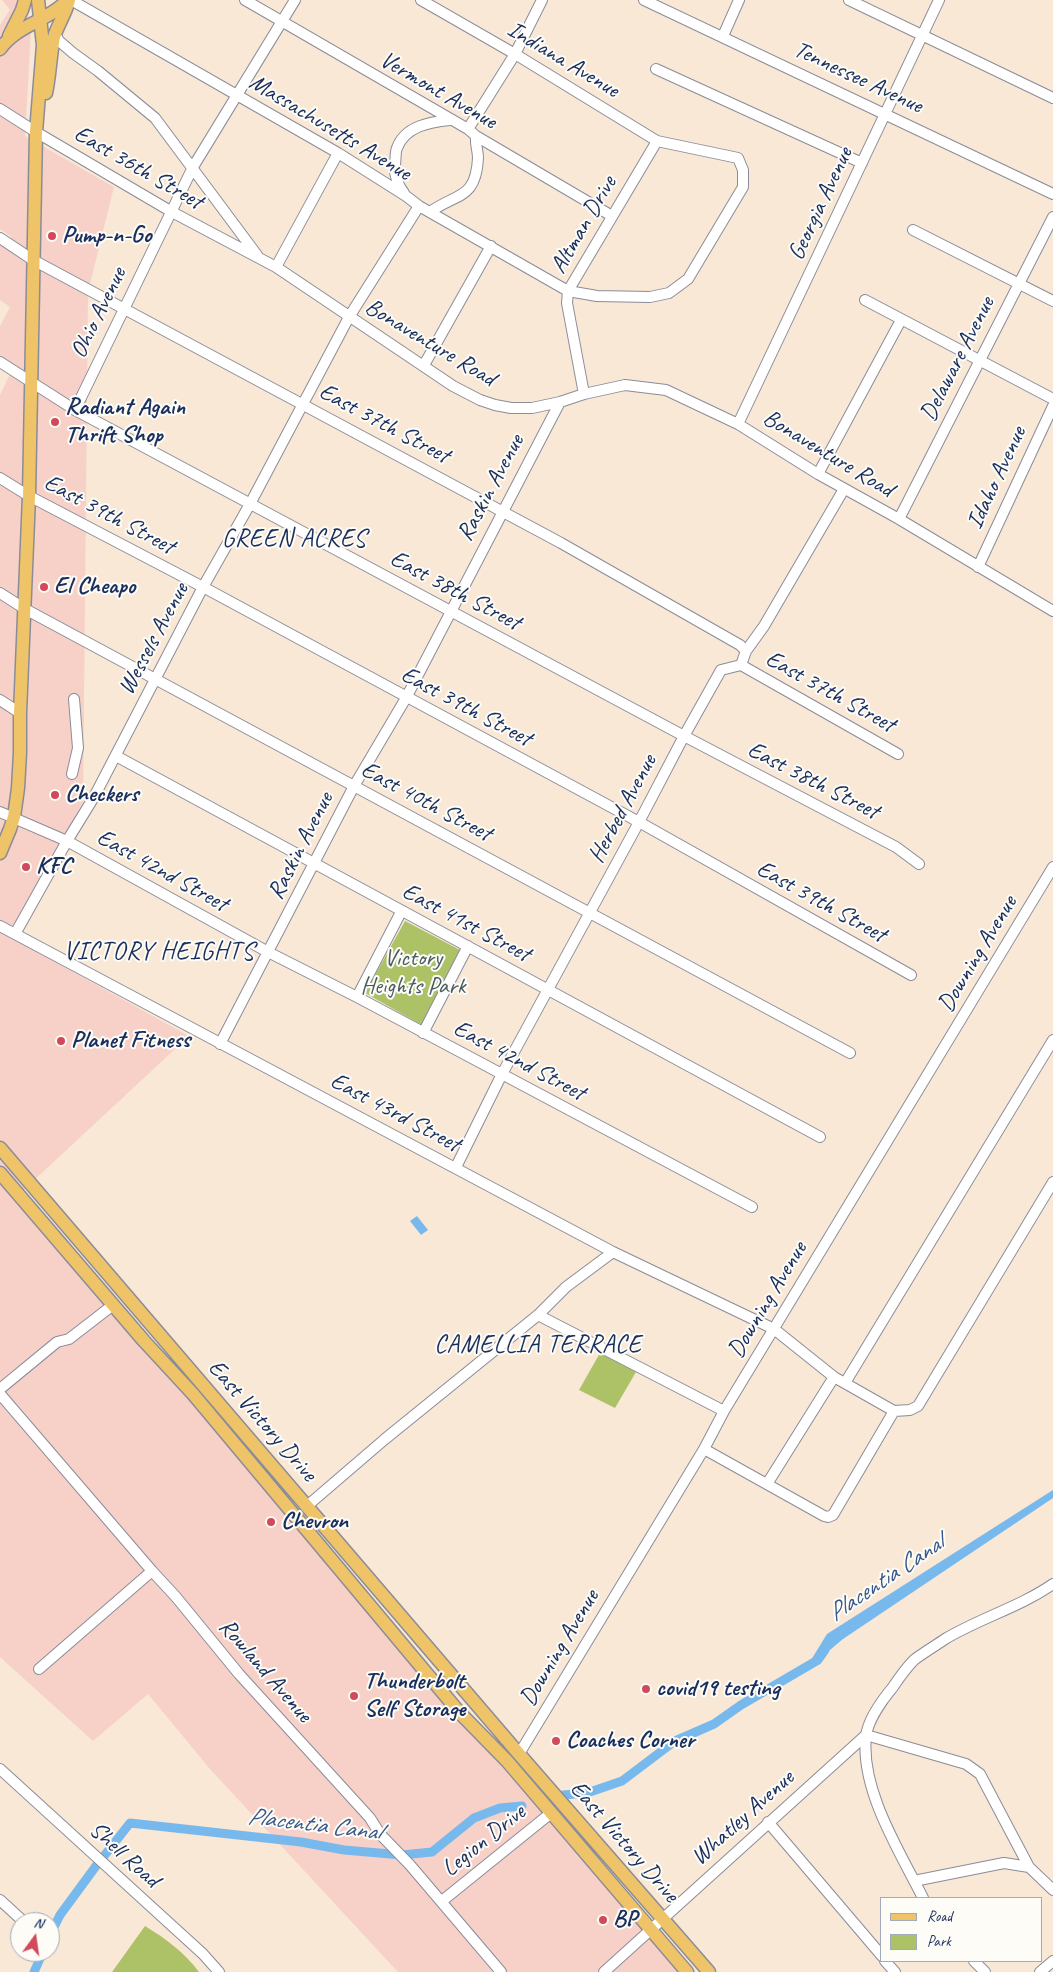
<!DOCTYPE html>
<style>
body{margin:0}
#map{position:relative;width:1053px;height:1972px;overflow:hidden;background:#f8e8d5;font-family:Caveat,sans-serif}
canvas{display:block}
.legend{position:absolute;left:880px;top:1897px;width:162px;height:65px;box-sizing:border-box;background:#fdfcf7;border:1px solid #a3aaba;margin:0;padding:6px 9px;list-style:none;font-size:15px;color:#1b2f5e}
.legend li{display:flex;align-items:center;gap:10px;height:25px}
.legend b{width:25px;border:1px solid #a3aaba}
.north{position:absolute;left:10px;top:1912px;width:50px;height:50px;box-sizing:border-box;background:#fdfcf7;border:1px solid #a3aaba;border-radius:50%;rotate:14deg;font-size:14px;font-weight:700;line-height:20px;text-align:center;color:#1b2f5e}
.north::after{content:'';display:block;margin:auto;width:18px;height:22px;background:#d1495b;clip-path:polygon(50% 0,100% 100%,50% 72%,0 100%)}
</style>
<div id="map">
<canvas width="1053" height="1972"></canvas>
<ul class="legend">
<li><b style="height:6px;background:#efc469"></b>Road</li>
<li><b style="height:14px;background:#adc267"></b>Park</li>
</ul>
<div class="north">N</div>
</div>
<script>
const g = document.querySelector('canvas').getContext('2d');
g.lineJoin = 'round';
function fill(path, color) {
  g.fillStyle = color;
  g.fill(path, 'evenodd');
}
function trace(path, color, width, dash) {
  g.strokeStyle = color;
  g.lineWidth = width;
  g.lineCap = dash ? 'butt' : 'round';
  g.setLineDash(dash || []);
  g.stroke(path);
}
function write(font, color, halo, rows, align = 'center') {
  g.font = font + ' Caveat,sans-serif';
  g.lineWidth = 4;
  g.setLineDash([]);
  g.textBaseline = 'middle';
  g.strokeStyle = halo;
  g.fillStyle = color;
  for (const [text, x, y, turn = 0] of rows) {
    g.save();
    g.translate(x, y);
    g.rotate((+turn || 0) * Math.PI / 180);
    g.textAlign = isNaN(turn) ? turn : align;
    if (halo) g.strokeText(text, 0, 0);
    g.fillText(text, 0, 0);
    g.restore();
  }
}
const built = new Path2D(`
 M2,0H25L31,29L25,136L114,187L88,292L83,802L8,936L189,1036L16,1197L682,1972H398L210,1769L148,1694L93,1741L0,1657V395L10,374L0,367V326L10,307L0,300V246L12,237L0,229V25L10,10Z`);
const green = new Path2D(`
 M405,921L460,950L422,1025L365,993Z
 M600,1353L636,1372L615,1408L579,1390Z
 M145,1926C166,1939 184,1952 199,1972H112Z`);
const water = new Path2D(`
 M417,1216L428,1230L421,1235L410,1221Z
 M1053,1490V1498L843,1639L818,1660L741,1705L811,1660L827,1634Z`);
const canal = new Path2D(`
 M563,1795L587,1793L622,1781L675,1741L714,1724L741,1705L818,1660L825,1650
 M104,1856L130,1823L301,1842L344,1850L402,1855L432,1852L474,1818L500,1808L522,1806
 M50,1935L60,1915L96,1866
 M34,1972L43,1952`);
const minor = new Path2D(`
 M71,0L338,153L406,196L419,206L568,291L597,296L650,297L669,293L688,279L743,187V170L738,158L657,141L515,54L421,0
 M245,0L468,129L476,136L612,216
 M644,0L1053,194
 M849,0L1053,98
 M55,34L59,41L73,53L98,71L155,118L257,255
 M723,36L739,0
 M656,69L862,163
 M0,109L36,132L172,212L276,267L453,386L480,400L495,405L511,408H532L560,402L584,394L625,385L666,390L738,424L818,474L899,519L1053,611
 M468,129L515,54L542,0
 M404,193C397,184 394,175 395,164C396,159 395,152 397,148C405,126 430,122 450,120
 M430,212C456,193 476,200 478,158C478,150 475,145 476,136
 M913,230L1053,301
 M0,238L33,260L561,543L740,645L746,651
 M276,267L338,153
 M865,300L1053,399
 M0,362L75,410L684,736L896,847L919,864
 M424,365L491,246
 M584,394L567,303L568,291L657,141
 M75,410L193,167L295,0
 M738,424L939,0
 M818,474L901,320
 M0,478L29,496L203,587L639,822L911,975
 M899,519L1053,217
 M978,567L1053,406
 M0,593L25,609L850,1053
 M741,665L898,754
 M0,700L20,713
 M116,756L820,1137
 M72,774L78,748L74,699
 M0,812L67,841L268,952L357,997L752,1207
 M0,926L613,1252L774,1329L834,1377L894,1411
 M15,934L67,841L94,797L203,587L250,504L349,317L419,206
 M357,997L401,912
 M423,1033L468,946
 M220,1044L354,786L406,698L560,402
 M456,1167L502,1074L639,822L684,736L721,670L741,665L746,651L764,626L844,489
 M538,1315L724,1411
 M845,1383L1053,1040
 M0,1389L57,1342L69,1339L113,1305
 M0,1394L152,1571L176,1597L239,1674L370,1818L380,1834L410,1865L501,1972
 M704,1449L824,1516L828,1517L833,1515L894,1411L910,1410L918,1406L1053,1182
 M767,1484L834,1377
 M307,1506L385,1439L538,1315L566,1287L613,1252
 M39,1669L152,1571
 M866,1735L966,1764L980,1774L1029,1867L1053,1890
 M519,1754L704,1449L724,1411L1053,867
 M0,1769L203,1954L219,1972
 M768,1822L882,1956
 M914,1881L1004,1863L1029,1867
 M923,1898C900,1852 860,1790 866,1736C868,1720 883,1699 893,1687C899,1678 906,1668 914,1660C920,1655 938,1644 945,1639C980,1618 1020,1607 1053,1584
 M0,1900L24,1922
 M442,1901L551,1813
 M885,1961L895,1972
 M974,1961L985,1972
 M604,1972L866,1735
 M1040,1972L1053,1961`);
const major = new Path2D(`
 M9,36L22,10L25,0
 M0,49C17,25 48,21 68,0
 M46,93C50,75 50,56 54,37C58,24 66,13 69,0
 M0,853L10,829L14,817L18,788L20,753V713L29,496L36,132L43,45L38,0
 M0,1148L519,1754L709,1972
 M0,1173L144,1341L193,1394L459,1712L507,1761L687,1972`);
const markers = [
 [52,236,5,"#d1495b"],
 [55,422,5,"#d1495b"],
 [44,587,5,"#d1495b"],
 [55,795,5,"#d1495b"],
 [26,867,5,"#d1495b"],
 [61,1041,5,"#d1495b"],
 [271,1522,5,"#d1495b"],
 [646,1689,5,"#d1495b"],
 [354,1696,5,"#d1495b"],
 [556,1741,5,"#d1495b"],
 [603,1920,5,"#d1495b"]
];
const streetNames = [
 ["Indiana Avenue",563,60,31],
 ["Tennessee Avenue",858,78,25],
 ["Vermont Avenue",438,91,30],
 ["Massachusetts Avenue",330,128,31],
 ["East 36th Street",138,168,30],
 ["Georgia Avenue",821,204,-65],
 ["Altman Drive",584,225,-60],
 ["Ohio Avenue",99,313,-64],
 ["Bonaventure Road",430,343,31],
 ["Delaware Avenue",958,359,-63],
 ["East 37th Street",384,424,28],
 ["Bonaventure Road",828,454,31],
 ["Idaho Avenue",997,478,-65],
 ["Raskin Avenue",491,488,-62],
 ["East 39th Street",109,515,28],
 ["East 38th Street",455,591,28],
 ["Wessels Avenue",154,639,-62],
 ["East 37th Street",830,692,29],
 ["East 39th Street",466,707,28],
 ["East 38th Street",813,781,27],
 ["East 40th Street",426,802,28],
 ["Herbed Avenue",623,809,-62],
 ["Raskin Avenue",301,846,-63],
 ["East 42nd Street",162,871,29],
 ["East 39th Street",821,902,29],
 ["East 41st Street",466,923,28],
 ["Downing Avenue",978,954,-59],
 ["East 42nd Street",519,1061,28],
 ["East 43rd Street",395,1113,28],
 ["Downing Avenue",768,1300,-59],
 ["East Victory Drive",262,1421,49],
 ["Downing Avenue",560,1648,-59],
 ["Rowland Avenue",265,1671,49],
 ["Whatley Avenue",743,1818,-42],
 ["Legion Drive",484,1841,-39],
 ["East Victory Drive",624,1842,49],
 ["Shell Road",124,1855,42]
];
const poiNames = [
 ["Pump-n-Go",62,236],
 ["Radiant Again",65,408],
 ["Thrift Shop",65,436],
 ["El Cheapo",54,587],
 ["Checkers",65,795],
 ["KFC",36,867],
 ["Planet Fitness",71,1041],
 ["Chevron",281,1522],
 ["Thunderbolt",364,1682],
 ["Self Storage",364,1710],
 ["covid19 testing",656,1689],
 ["Coaches Corner",566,1741],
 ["BP",613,1920]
];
const parkNames = [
 ["Victory",413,959],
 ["Heights Park",413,987]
];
const neighbourhoodNames = [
 ["GREEN ACRES",294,539],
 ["VICTORY HEIGHTS",159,952],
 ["CAMELLIA TERRACE",538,1345]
];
const waterNames = [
 ["Placentia Canal",886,1579,-34],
 ["Placentia Canal",314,1825,7]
];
fill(built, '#f7d1c7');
fill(green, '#adc267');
fill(water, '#78b9ed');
trace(canal, '#78b9ed', 9);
trace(minor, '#8a8c9a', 12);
trace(major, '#8a8c9a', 15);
trace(minor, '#fff', 10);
trace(major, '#efc469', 12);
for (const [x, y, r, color] of markers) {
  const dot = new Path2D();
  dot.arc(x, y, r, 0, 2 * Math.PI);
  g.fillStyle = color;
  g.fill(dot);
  trace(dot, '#fdfcf7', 2);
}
write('24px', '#1b2f5e', '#fdfcf7', streetNames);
write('bold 24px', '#1b2f5e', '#fdfcf7', poiNames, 'left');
write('24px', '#475b61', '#fdfcf7', parkNames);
g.letterSpacing = '1px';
write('25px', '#1b2f5e', '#fdfcf7', neighbourhoodNames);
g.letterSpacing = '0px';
write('italic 25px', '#375889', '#fdfcf7', waterNames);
</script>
